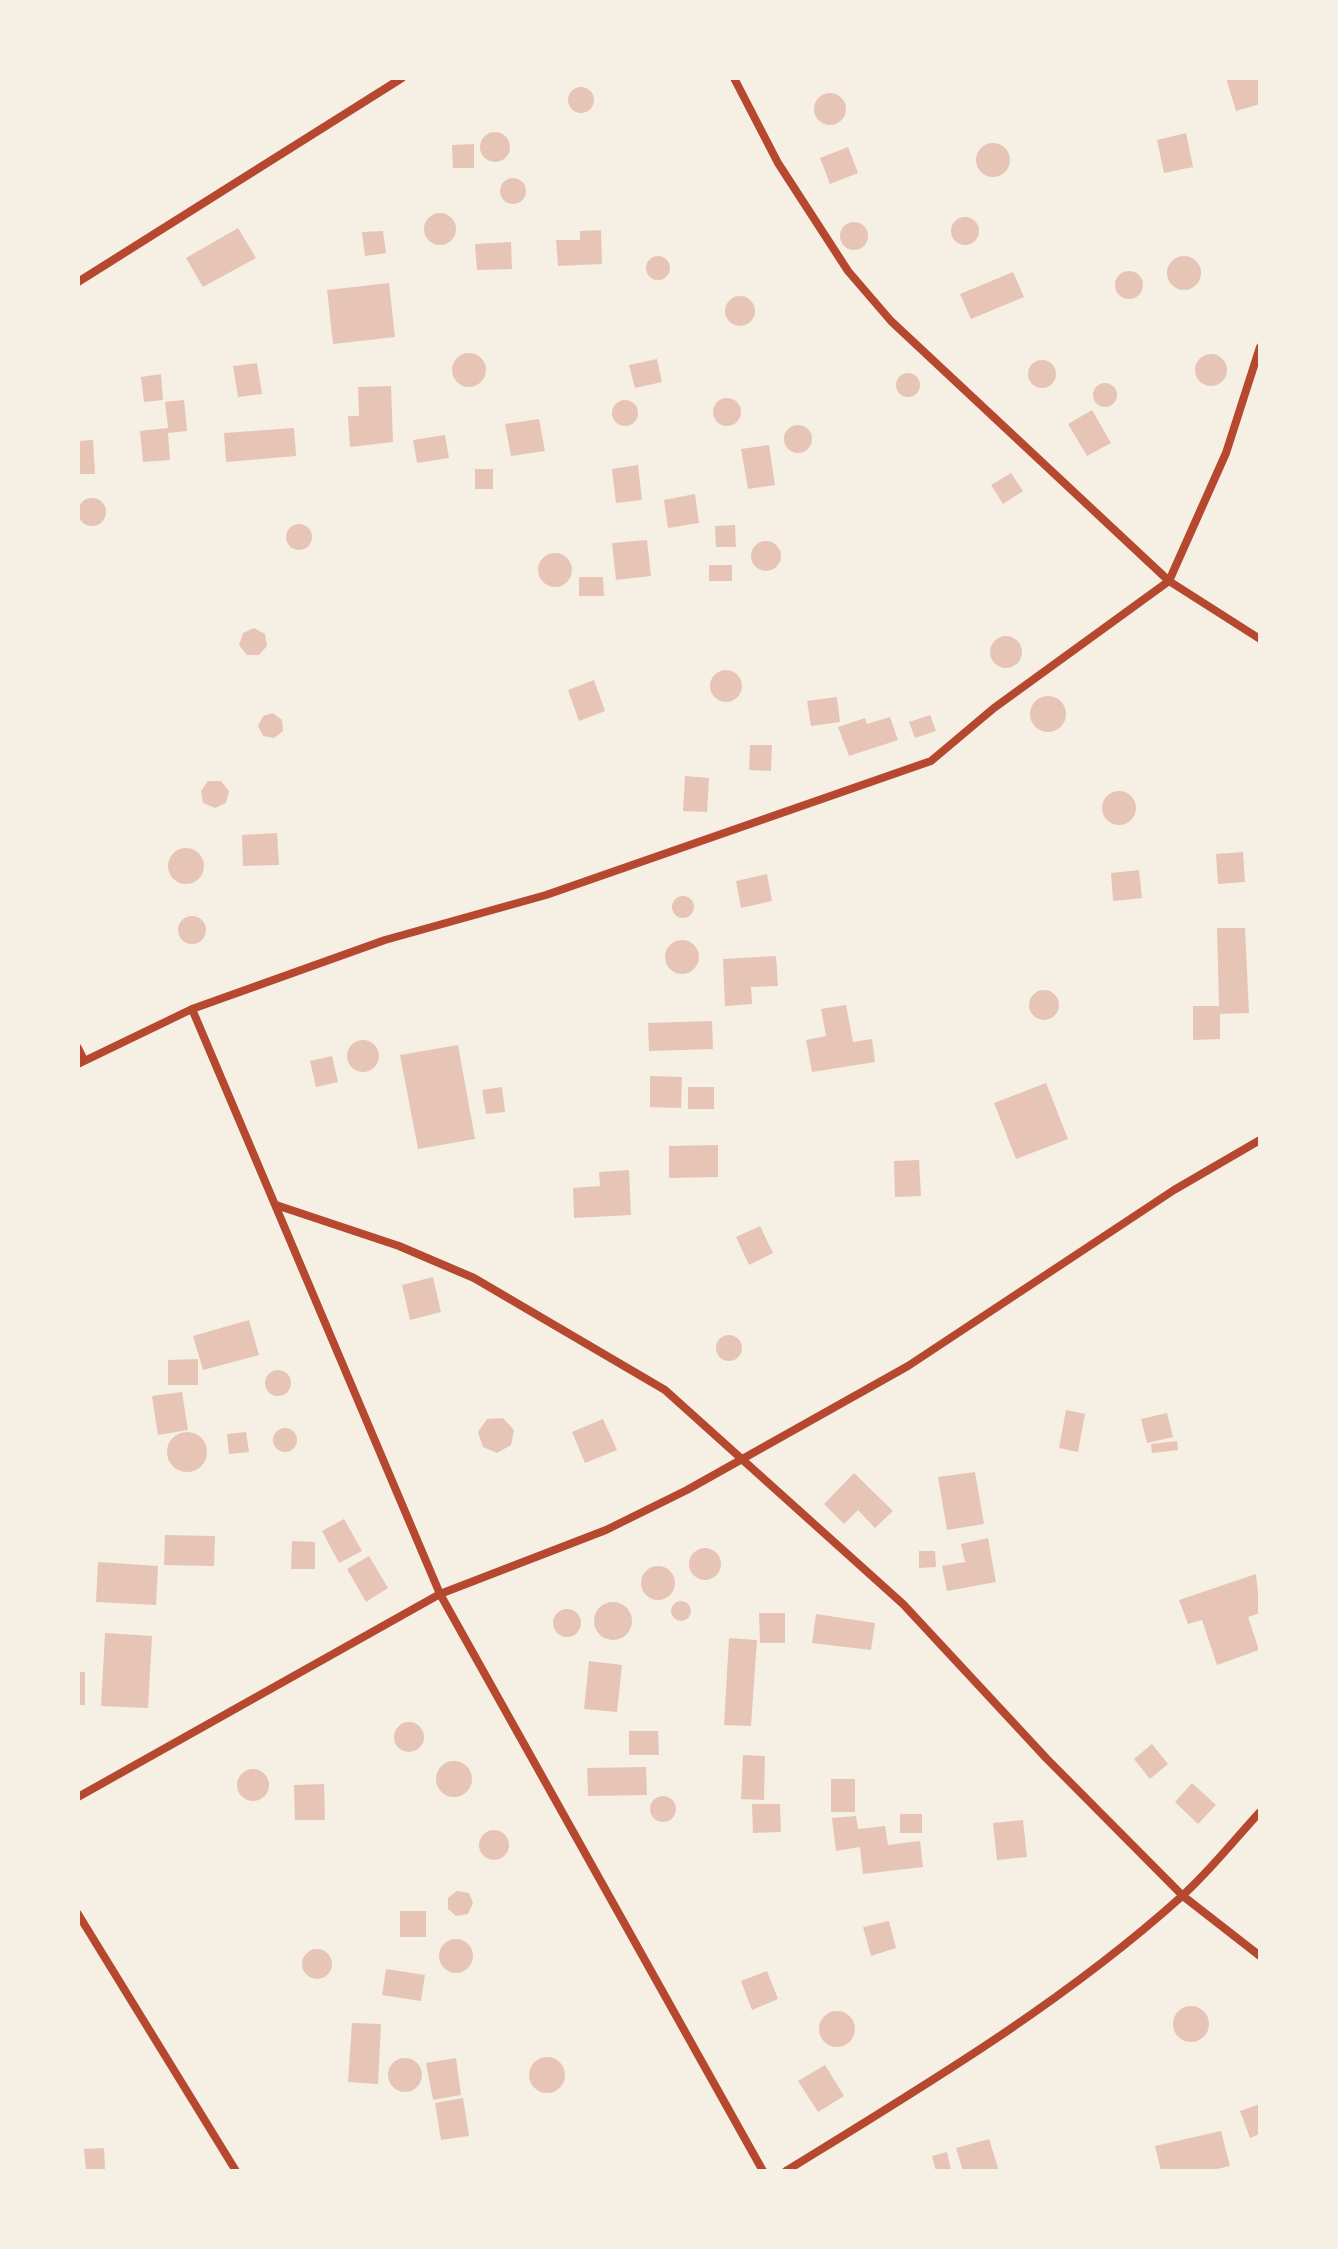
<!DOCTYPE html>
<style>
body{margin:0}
#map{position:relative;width:1338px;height:2249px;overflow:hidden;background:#f6efe4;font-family:"Asap Condensed",sans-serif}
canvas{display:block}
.frame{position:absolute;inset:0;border:80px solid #f6efe4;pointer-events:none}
</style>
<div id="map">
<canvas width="1338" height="2249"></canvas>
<div class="frame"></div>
</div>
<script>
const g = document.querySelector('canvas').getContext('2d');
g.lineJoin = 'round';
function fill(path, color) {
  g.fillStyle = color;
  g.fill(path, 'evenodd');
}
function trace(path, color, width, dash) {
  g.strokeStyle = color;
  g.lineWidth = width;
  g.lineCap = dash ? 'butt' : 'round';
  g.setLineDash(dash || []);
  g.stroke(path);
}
const building = new Path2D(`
 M1226,78H1260V104L1236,111Z
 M568 100a13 13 0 1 1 26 0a13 13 0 1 1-26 0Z
 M814 109a16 16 0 1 1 32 0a16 16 0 1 1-32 0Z
 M480 147a15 15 0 1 1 30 0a15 15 0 1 1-30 0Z
 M1186,133L1193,167L1164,173L1157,140Z
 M976 160a17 17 0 1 1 34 0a17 17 0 1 1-34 0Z
 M474,144V168H453L452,145Z
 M848,147L858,173L830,184L820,158Z
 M500 191a13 13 0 1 1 26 0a13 13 0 1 1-26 0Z
 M424 229a16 16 0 1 1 32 0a16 16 0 1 1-32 0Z
 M951 231a14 14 0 1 1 28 0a14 14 0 1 1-28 0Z
 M840 236a14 14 0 1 1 28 0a14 14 0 1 1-28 0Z
 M238,228L256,258L203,287L186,258Z
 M601,230L602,264L558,266L556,240H580V231Z
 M383,231L386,253L365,256L362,232Z
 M511,242L512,269L477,270L475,244Z
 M1167 273a17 17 0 1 1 34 0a17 17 0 1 1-34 0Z
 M646 268a12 12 0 1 1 24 0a12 12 0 1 1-24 0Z
 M1115 285a14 14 0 1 1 28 0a14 14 0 1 1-28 0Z
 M1013,272L1024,297L971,319L960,294Z
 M389,283L395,337L333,344L327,290Z
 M725 311a15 15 0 1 1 30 0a15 15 0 1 1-30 0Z
 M452 370a17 17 0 1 1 34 0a17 17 0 1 1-34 0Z
 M1195 370a16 16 0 1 1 32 0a16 16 0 1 1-32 0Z
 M657,359L662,382L635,388L629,365Z
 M1028 374a14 14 0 1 1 28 0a14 14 0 1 1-28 0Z
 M257,363L262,394L238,397L233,366Z
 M896 385a12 12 0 1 1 24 0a12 12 0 1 1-24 0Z
 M161,374L163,400L144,402L141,377Z
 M1093 395a12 12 0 1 1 24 0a12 12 0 1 1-24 0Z
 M391,386L393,442L350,447L348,416H359L358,387Z
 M713 412a14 14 0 1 1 28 0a14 14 0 1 1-28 0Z
 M184,400L187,431L168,433L170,460L143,462L140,431L168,428L165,402Z
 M612 413a13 13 0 1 1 26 0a13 13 0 1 1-26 0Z
 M1092,410L1111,443L1087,456L1068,424Z
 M539,419L545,451L511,456L505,424Z
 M784 439a14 14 0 1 1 28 0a14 14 0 1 1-28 0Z
 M294,428L296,456L226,462L224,433Z
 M445,435L449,458L417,463L413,440Z
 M93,440L95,474H78V441Z
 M769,445L775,485L748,489L741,449Z
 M638,465L642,500L616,503L612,469Z
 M475,469H493V489H475Z
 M1011,473L1023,491L1003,504L991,485Z
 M695,494L699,523L668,528L664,500Z
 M78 512a14 14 0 1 1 28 0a14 14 0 1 1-28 0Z
 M286 537a13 13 0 1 1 26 0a13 13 0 1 1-26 0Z
 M735,525L736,547H716L715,526Z
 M647,540L651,576L616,580L612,543Z
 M751 556a15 15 0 1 1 30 0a15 15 0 1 1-30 0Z
 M538 570a17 17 0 1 1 34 0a17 17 0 1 1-34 0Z
 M709,565H732V581H709Z
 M579,577H603L604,596H579Z
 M254,628L265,634L267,646L259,655H247L239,645L243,633Z
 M990 652a16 16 0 1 1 32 0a16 16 0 1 1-32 0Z
 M710 686a16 16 0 1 1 32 0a16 16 0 1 1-32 0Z
 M594,680L605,711L579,721L568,690Z
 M1030 714a18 18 0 1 1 36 0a18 18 0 1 1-36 0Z
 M837,697L840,722L811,726L807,701Z
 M273,713L282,720L283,731L274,738L263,736L258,726L263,716Z
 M930,715L936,731L915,738L909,722Z
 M890,717L898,740L849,756L838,727L865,718L867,724Z
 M750,745H772L771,771L749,770Z
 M685,776L709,778L707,812L683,811Z
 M208,781H221L229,791L226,803L215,808L203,803L201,791Z
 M1102 808a17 17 0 1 1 34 0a17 17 0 1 1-34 0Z
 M277,833L279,865L243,866L242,835Z
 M168 866a18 18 0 1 1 36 0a18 18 0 1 1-36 0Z
 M1243,852L1245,882L1218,884L1216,854Z
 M1139,870L1142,898L1113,901L1111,873Z
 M767,874L772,901L741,908L736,881Z
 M672 907a11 11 0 1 1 22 0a11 11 0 1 1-22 0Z
 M178 930a14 14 0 1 1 28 0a14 14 0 1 1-28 0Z
 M1217,928H1245L1249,1013L1220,1014V1039L1193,1040V1006H1219Z
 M665 957a17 17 0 1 1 34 0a17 17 0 1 1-34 0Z
 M776,956L778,986L751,987L752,1004L725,1006L723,959Z
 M1029 1005a15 15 0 1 1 30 0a15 15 0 1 1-30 0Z
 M846,1005L853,1042L872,1039L875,1062L812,1072L806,1040L826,1036L821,1009Z
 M712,1021L713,1049L649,1051L648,1023Z
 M347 1056a16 16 0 1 1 32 0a16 16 0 1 1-32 0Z
 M458,1045L475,1139L418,1149L400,1055Z
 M332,1056L338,1082L316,1087L310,1061Z
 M650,1076L682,1077L681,1108L650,1107Z
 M1046,1083L1068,1139L1016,1159L994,1103Z
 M502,1087L505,1112L486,1114L482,1090Z
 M688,1087H714V1109H688Z
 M718,1145V1177L669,1178V1146Z
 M919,1160L921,1196L895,1197L894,1161Z
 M629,1170L631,1215L574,1218L573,1188L600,1186L599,1172Z
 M760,1226L773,1253L749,1265L736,1237Z
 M433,1277L441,1312L410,1320L402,1285Z
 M249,1320L259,1355L203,1370L193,1336Z
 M716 1348a13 13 0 1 1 26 0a13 13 0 1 1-26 0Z
 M198,1359V1385H168V1360Z
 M265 1383a13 13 0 1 1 26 0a13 13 0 1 1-26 0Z
 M182,1392L188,1430L158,1435L152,1396Z
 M1066,1410L1085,1414L1078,1452L1059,1448Z
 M1167,1413L1173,1437L1147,1443L1141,1419Z
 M503,1418L514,1430L511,1445L497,1453L483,1447L478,1432L487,1419Z
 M603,1419L617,1450L585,1463L572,1432Z
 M273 1440a12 12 0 1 1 24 0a12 12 0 1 1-24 0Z
 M167 1452a20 20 0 1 1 40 0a20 20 0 1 1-40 0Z
 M246,1432L249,1452L229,1454L227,1434Z
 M1177,1441L1178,1450L1152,1453L1151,1444Z
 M975,1472L984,1524L947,1530L938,1477Z
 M854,1473L893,1511L875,1528L858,1510L844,1524L824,1504Z
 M344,1519L362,1551L339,1563L322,1531Z
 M165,1535L215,1536L214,1566L164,1565Z
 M988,1538L996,1582L947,1591L942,1566L965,1562L961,1544Z
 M292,1541L315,1542V1569H291Z
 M689 1564a16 16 0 1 1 32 0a16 16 0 1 1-32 0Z
 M919,1551H935L936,1567L919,1568Z
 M369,1556L388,1588L366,1602L347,1569Z
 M98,1562L158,1566L156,1605L96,1602Z
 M641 1583a17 17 0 1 1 34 0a17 17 0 1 1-34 0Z
 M1256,1574L1260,1613L1248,1617L1259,1650L1217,1665L1202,1620L1188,1624L1179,1600Z
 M671 1611a10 10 0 1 1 20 0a10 10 0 1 1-20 0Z
 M594 1621a19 19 0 1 1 38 0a19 19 0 1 1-38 0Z
 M553 1623a14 14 0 1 1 28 0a14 14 0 1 1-28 0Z
 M759,1613H785V1643H760Z
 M816,1614L875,1623L871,1650L812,1643Z
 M105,1633L152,1636L148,1708L101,1706Z
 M729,1638L757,1640L751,1726L724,1725Z
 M589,1661L622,1665L617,1712L584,1709Z
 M78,1672H85V1705H78Z
 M394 1737a15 15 0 1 1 30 0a15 15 0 1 1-30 0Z
 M629,1731H658L659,1755H629Z
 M1152,1744L1168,1764L1150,1779L1134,1759Z
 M743,1755L765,1756L764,1800L741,1799Z
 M436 1779a18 18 0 1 1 36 0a18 18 0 1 1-36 0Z
 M646,1767L647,1795L588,1796L587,1768Z
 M237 1785a16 16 0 1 1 32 0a16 16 0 1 1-32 0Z
 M831,1779H855V1812H831Z
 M1192,1783L1216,1805L1198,1824L1175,1802Z
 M324,1784L325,1820H295L294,1785Z
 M650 1809a13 13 0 1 1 26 0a13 13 0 1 1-26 0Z
 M752,1804H780L781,1832L753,1833Z
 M900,1814H922V1833H900Z
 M856,1816L858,1829L885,1826L888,1845L920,1841L923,1867L863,1874L860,1847L836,1851L832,1818Z
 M1023,1820L1027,1857L997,1860L993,1823Z
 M479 1845a15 15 0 1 1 30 0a15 15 0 1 1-30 0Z
 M457,1891L469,1893L473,1903L468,1914L456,1916L448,1909V1898Z
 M400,1911H426V1937H400Z
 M889,1921L896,1948L871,1956L863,1927Z
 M439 1956a17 17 0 1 1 34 0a17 17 0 1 1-34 0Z
 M302 1964a15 15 0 1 1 30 0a15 15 0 1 1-30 0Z
 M386,1969L425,1975L421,2001L382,1995Z
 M767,1971L778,1999L752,2010L741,1981Z
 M1173 2024a18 18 0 1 1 36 0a18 18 0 1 1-36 0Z
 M819 2029a18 18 0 1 1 36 0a18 18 0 1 1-36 0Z
 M352,2023L381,2024L378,2084L348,2082Z
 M529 2075a18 18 0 1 1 36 0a18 18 0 1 1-36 0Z
 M388 2075a17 17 0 1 1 34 0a17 17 0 1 1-34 0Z
 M456,2058L461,2095L433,2100L426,2063Z
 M825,2065L844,2096L818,2112L798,2081Z
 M463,2098L469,2136L441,2140L435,2103Z
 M1260,2104V2134L1250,2138L1240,2111Z
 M1221,2131L1230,2166L1208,2171H1161L1155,2146Z
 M989,2139L999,2171H963L956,2148Z
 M104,2148L105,2169L86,2170L84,2149Z
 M947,2152L951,2170L936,2171L932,2156Z`);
const minor = new Path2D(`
 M734,78L778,163L848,271L891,321L1169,581L1260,639
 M78,282L402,78
 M192,1009L440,1594L763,2171
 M78,1048L84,1060
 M78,1064L192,1009L385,940L546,895L931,761L994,708L1169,581L1226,453L1260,347
 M276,1205L399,1246L474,1278L665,1390L903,1604L1047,1759L1183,1896L1260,1956
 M78,1797L440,1594L606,1530L687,1490L908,1366L1174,1190L1260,1140
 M78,1914L236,2171
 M786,2171C922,2087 1062,2004 1181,1897C1210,1871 1234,1840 1260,1812`);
fill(building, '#e6c5b7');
trace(minor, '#b5482f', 8);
</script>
